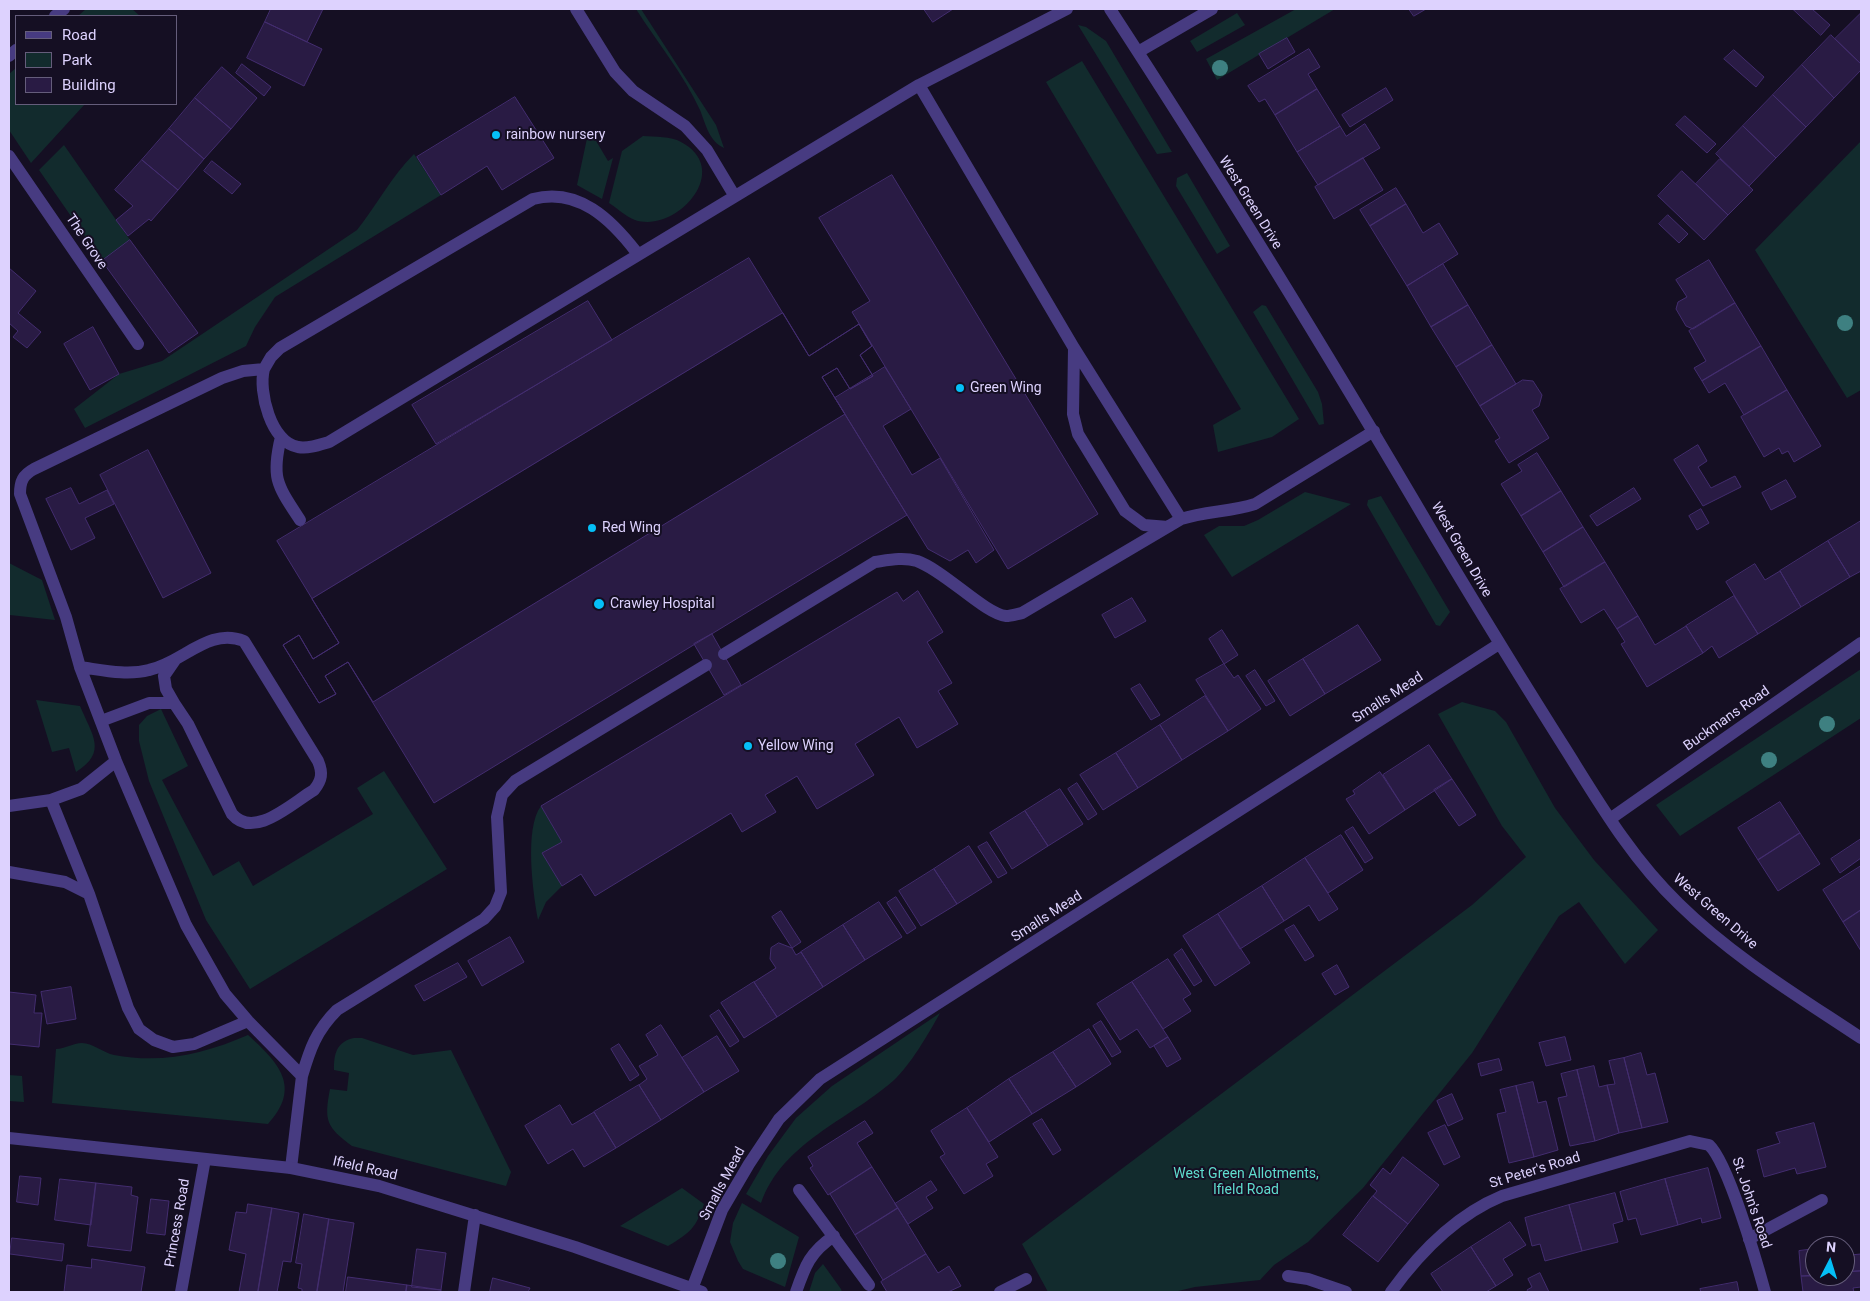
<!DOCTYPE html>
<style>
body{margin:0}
#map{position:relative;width:1870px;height:1301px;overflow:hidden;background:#150f23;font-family:Roboto,sans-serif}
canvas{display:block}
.frame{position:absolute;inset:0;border:10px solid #ddd2fe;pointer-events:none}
.legend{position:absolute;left:15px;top:15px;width:162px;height:90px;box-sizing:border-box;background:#150f23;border:1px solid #655d7b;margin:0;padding:6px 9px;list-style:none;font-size:15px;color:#ddd2fe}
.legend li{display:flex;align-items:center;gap:10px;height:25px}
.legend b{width:25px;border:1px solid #655d7b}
.north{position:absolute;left:1805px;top:1236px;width:50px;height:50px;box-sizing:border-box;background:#150f23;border:1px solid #655d7b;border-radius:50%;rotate:5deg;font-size:14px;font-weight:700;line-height:20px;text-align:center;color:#ddd2fe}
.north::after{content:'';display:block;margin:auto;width:18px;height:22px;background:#05bff7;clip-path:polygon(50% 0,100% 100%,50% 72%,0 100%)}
</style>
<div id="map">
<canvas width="1870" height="1301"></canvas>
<div class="frame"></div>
<ul class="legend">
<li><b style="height:6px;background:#473b81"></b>Road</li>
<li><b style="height:14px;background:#122b2d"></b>Park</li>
<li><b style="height:14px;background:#291b44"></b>Building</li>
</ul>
<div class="north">N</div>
</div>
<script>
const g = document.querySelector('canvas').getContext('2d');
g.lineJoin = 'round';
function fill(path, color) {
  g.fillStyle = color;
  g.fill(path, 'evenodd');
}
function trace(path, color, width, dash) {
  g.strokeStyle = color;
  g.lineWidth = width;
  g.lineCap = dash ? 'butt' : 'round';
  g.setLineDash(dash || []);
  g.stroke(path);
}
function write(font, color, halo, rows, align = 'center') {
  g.font = font + ' Roboto,sans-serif';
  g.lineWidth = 4;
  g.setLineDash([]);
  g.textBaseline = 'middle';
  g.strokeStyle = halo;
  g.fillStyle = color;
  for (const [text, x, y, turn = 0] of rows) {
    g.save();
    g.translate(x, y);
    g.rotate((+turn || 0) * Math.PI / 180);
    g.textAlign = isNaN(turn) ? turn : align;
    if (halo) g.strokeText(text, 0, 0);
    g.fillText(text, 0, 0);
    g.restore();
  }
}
const green = new Path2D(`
 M86,9H132L140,16H78Z
 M636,9H641L716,125L724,148C709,141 706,125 700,110C684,75 657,42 636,9Z
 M1296,9H1335L1217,80L1206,59Z
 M1237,13L1245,25L1197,52L1190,41Z
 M1078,25L1086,27L1106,41L1172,152L1157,154Z
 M1082,61L1299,419L1272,437L1218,452L1213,425L1241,409L1046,82Z
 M16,68V104H85L31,163L9,130V74Z
 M589,129L608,161L613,158L602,199L577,185Z
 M643,136C655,137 671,136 681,142C734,170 676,234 635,220C626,217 617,208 609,203L622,151Z
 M1861,141V390L1847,398L1755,250Z
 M64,145L130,240L102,261L39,170Z
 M414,154L441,195L275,297L255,327L246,346L85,428L74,409L119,374L162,361L357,230C377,205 391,177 414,154Z
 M1187,173L1230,246L1217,254L1176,186L1177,178Z
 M1262,305L1266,306L1318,392L1322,404L1324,424L1319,425L1253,312Z
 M1305,492L1351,504L1232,577L1204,535L1219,526H1244L1258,520Z
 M1381,496L1450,612L1440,626L1436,625L1367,505L1368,500Z
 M9,563L42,580L55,620L10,615Z
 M1861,669V718L1680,836L1656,805Z
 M36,700L80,706C92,735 108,752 76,772L69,748L52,752Z
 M1462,702L1495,711L1506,722L1555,808L1594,860L1658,930L1625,964L1579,902L1559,916L1472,1053L1363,1188L1308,1242L1274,1265L1260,1280L1195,1287L1174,1292H1048L1022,1244L1472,905L1526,857L1502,826L1438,714Z
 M161,709L188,766L162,780L213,876L239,861L253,886L373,814L357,788L384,771L447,869L250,989L206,920L149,781L139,741V725L147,716Z
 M541,806L562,842L542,853L562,886L546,902L538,920C533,893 524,828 541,806Z
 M940,1013C929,1033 910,1066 893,1081C847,1121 783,1142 761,1203L746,1194L768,1156L796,1118L832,1086Z
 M248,1035C279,1063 302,1087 268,1124L52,1103L56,1049C65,1049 73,1043 82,1043C92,1043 104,1053 114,1055C162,1064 204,1054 248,1035Z
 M354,1038H362L413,1055L451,1050L511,1172L506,1186L352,1146C326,1127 324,1120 330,1089L347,1091L349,1073L334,1070C334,1054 336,1042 354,1038Z
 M9,1075L22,1076L24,1102L9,1101Z
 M682,1188L704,1204C696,1228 690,1233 668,1246L620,1226Z
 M742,1203L799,1237L785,1287L743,1269L738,1261L730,1242L733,1223Z
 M823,1264L841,1289L842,1292H809L815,1273Z`);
const building = new Path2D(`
 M271,9H323L307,42L265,22Z
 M924,9H953L933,22Z
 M1409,9H1426L1414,16Z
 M1793,9H1812L1830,25L1821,35Z
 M1861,13V64L1835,39Z
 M265,22L322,49L304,86L247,58Z
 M1831,35L1861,64V70L1834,98L1802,65Z
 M1287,38L1295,52L1268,69L1259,54Z
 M1309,49L1320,67L1308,74L1317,89L1275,115L1265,99L1259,102L1248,86Z
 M1734,50L1764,77L1756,87L1724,59Z
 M242,64L271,87L264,96L236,73Z
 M1802,65L1834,98L1806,127L1773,95Z
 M222,67L257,98L231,129L195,98Z
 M1386,88L1393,100L1350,127L1342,115Z
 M1317,89L1340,126L1297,152L1275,115Z
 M1773,95L1806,127L1776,158L1743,126Z
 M515,97L554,158L502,190L487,166L441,195L417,157Z
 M195,98L231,129L204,159L169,129Z
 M1685,116L1716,144L1707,153L1676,125Z
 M1365,124L1380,148L1318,185L1297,152L1340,126L1346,136Z
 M1743,126L1776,158L1749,186L1716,154Z
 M169,129L204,159L178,190L142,160Z
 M1363,158L1383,190L1334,219L1315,187Z
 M1720,159L1753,190L1728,215L1696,184Z
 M142,160L178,190L151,221L149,219L128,236L116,220L133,206L115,190Z
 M212,161L241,184L232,194L204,171Z
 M1682,171L1728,215L1704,240L1658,196Z
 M892,175L1098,514L1008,569L852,312L870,301L819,218Z
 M1396,188L1406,204L1370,226L1360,210Z
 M1406,204L1423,233L1439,223L1458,254L1407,286L1370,226Z
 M1668,215L1688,234L1679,243L1659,224Z
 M130,240L198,333L169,353L102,261Z
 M749,258L809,356L859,324L872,346L860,355L873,376L850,389L837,368L822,377L907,515L434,803L348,662L325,676L336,694L319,703L283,645L299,635L313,659L339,643L277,541Z
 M1709,260L1735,303L1693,329L1686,326L1676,309L1678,302L1687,297L1676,280Z
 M1443,264L1468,305L1431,327L1407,286Z
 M9,268L36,291L18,313L41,332L27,348L13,337L18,331L9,323Z
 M588,301L612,340L436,444L412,405Z
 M1735,303L1761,346L1702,381L1694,368L1706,361L1689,331Z
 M1468,305L1492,345L1456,367L1431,327Z
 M783,313L809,356L859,324L872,346L860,355L873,376L850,389L837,368L822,377L845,414L373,702L348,662L325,676L336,694L319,703L283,645L299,635L313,659L339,643L312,599Z
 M93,327L119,374L90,390L64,344Z
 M1492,345L1516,384L1480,406L1456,367Z
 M1761,346L1787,390L1744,415L1725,383L1709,393L1702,381Z
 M885,367L911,409L883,426L912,475L940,458L994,550L976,563L968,550L950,561L928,549L835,398Z
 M1523,380L1533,381L1542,395L1539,406L1532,410L1549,438L1509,463L1495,441L1500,438L1480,406Z
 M1787,390L1821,446L1794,462L1788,451L1782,454L1779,448L1764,457L1741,417Z
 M1698,445L1707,461L1698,467L1711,488L1735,476L1741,487L1703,506L1674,460Z
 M148,450L211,573L163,598L100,475Z
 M1537,453L1561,491L1521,516L1501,484L1522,471L1518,465Z
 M1786,480L1796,497L1771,510L1762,493Z
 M71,488L79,504L107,490L114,504L85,518L95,538L71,550L46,499Z
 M1634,488L1641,499L1597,526L1590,516Z
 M1561,491L1583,527L1543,552L1521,516Z
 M1701,509L1709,523L1697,530L1689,516Z
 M1861,521V571L1850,577L1828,541Z
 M1583,527L1605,562L1564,587L1543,552Z
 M1828,541L1850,577L1801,607L1780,571Z
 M1605,562L1638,616L1617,629L1604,609L1581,623L1560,589Z
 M1755,564L1765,580L1780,571L1801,607L1758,634L1726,582Z
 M918,591L943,632L927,642L952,683L938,691L958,724L917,748L899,717L855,744L874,775L817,809L797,776L765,795L776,812L742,832L731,813L595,896L581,874L562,886L542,853L562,842L541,806L897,592L903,601Z
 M1734,596L1758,634L1719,658L1712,646L1703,653L1686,626Z
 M1132,598L1146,621L1115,638L1102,615Z
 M1638,616L1655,645L1686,626L1703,653L1647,687L1621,644L1625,642L1617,629Z
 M1358,625L1381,660L1325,694L1303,659Z
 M1222,630L1238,655L1224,664L1209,639Z
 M712,634L741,685L724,695L694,644Z
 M1303,659L1325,694L1290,716L1268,681Z
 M1224,664L1234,678L1238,675L1261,709L1228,731L1196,680Z
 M1255,670L1275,701L1266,706L1246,676Z
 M1140,684L1160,715L1151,720L1131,689Z
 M1205,696L1228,731L1182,760L1160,725Z
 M1160,725L1182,760L1138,788L1116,753Z
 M1429,745L1452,779L1405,810L1383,775Z
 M1116,753L1138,788L1103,810L1080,775Z
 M1380,772L1405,810L1369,834L1346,799L1355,794L1353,791Z
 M1452,779L1476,815L1459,826L1434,790Z
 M1077,783L1097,814L1088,820L1068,789Z
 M1060,789L1083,824L1048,846L1025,811Z
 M1780,802L1800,833L1758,860L1738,828Z
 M1025,811L1048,846L1012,869L990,833Z
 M1353,827L1373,858L1365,863L1345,832Z
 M1800,833L1820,864L1778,891L1758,860Z
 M1341,835L1363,870L1328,893L1305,858Z
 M1861,839V858L1840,873L1831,859Z
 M987,842L1007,873L998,878L978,847Z
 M969,846L992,882L957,904L934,869Z
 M1305,858L1338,909L1319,921L1309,905L1284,921L1262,886Z
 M1861,866V910L1843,922L1823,890Z
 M934,869L957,904L921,926L899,891Z
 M1262,886L1284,921L1240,949L1218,914Z
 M896,897L916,928L907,934L887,903Z
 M879,902L902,937L865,960L843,925Z
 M1861,910V951L1843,922Z
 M781,911L801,942L792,948L772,917Z
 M1218,914L1250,963L1215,986L1183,936Z
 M843,925L865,960L823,987L801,952Z
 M1294,925L1314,956L1305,961L1285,930Z
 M510,937L524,962L482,986L468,961Z
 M779,943L792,948L796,955L801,952L823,987L777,1017L754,982L776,968L770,959L771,948Z
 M1182,949L1202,981L1194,986L1174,955Z
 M1168,959L1191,994L1183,999L1191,1011L1163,1029L1132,982Z
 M458,963L467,977L424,1001L415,986Z
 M1337,965L1349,987L1335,995L1322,974Z
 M754,982L777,1017L744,1038L721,1003Z
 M1132,982L1168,1037L1150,1048L1137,1029L1120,1040L1097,1004Z
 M71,987L76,1019L47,1024L41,992Z
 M9,992L36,995L34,1013H42L39,1047L9,1044Z
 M719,1010L739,1041L730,1047L710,1016Z
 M1101,1021L1121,1052L1112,1057L1093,1026Z
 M661,1025L704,1092L661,1120L639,1085L647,1079L639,1066L658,1055L646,1035Z
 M1089,1029L1111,1064L1076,1087L1053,1052Z
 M717,1036L739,1071L704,1092L682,1058Z
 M1168,1037L1181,1059L1167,1067L1154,1046Z
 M1565,1037L1571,1060L1546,1066L1539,1043Z
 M619,1044L639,1075L630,1081L611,1049Z
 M1053,1052L1076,1087L1032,1114L1009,1079Z
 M1641,1053L1647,1075L1655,1073L1668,1122L1642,1128L1624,1058Z
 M1624,1058L1642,1128L1619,1133L1607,1085L1615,1084L1609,1061Z
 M1499,1059L1502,1070L1481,1076L1478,1064Z
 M1594,1066L1599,1087L1607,1085L1619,1133L1595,1141L1577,1070Z
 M1577,1070L1595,1141L1570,1146L1558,1098L1567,1096L1561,1074Z
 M1009,1079L1032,1114L989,1142L967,1108Z
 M1533,1082L1538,1103L1546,1101L1558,1150L1534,1157L1516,1086Z
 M639,1085L661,1120L616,1148L594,1112Z
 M1516,1086L1534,1157L1509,1163L1497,1114L1506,1112L1500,1090Z
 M1452,1094L1463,1119L1448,1126L1437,1101Z
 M560,1105L572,1125L594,1112L616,1148L584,1167L573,1149L548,1164L525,1126Z
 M967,1108L998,1157L986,1164L993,1176L964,1194L940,1157L945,1154L931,1131Z
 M1042,1119L1061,1150L1053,1155L1033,1124Z
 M865,1121L873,1133L857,1143L872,1167L828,1195L810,1168L813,1166L808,1157Z
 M1814,1123L1826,1167L1797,1174L1795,1168L1764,1177L1757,1150L1780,1143L1776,1133Z
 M1445,1125L1460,1157L1444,1165L1428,1133Z
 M1403,1157L1439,1185L1408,1224L1373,1196L1377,1191L1370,1185L1383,1168L1390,1174Z
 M872,1167L898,1208L855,1235L830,1194Z
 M1708,1168L1721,1218L1702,1223L1701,1218L1678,1225L1665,1179Z
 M20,1176L41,1178L38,1205L17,1202Z
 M60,1179L96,1183L91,1225L55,1220Z
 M1665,1179L1678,1225L1641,1235L1636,1218L1628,1220L1620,1192Z
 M931,1181L937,1190L926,1197L933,1208L908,1224L895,1204Z
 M96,1183L132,1187L131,1195L138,1197L131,1251L88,1246Z
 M1615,1193L1623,1221L1613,1224L1618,1242L1582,1251L1569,1205Z
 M1373,1196L1408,1224L1378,1262L1343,1235Z
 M151,1199L169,1201L165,1235L147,1233Z
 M248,1204L272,1208L258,1292H239L246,1254L229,1250L236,1212L246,1213Z
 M1569,1205L1582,1251L1545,1261L1540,1244L1532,1246L1525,1218Z
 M272,1208L299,1213L291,1262L283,1261L277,1292H258Z
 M898,1208L926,1254L883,1280L855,1235Z
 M304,1214L329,1219L317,1292H302V1289L298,1288L302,1264L296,1263Z
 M329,1219L354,1223L343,1292H317Z
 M1510,1222L1526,1245L1503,1259L1513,1275L1496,1286L1471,1247Z
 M12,1238L64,1244L62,1261L10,1254Z
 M1471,1247L1496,1286L1486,1292H1443L1431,1274Z
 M1845,1247H1849L1850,1255L1861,1254V1271L1845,1272Z
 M417,1249L446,1253L441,1290L412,1287Z
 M1815,1249V1275L1801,1276L1799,1251Z
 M926,1254L938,1273L949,1266L961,1286L948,1292H887L881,1282Z
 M92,1259L145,1267L141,1292H64L67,1265L91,1268Z
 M1861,1271V1287L1853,1288L1854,1292H1803L1801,1276H1845V1272Z
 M1540,1273L1549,1292H1528L1527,1290L1532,1287L1528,1279Z
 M348,1277L407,1285L406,1292H346Z
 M493,1278L530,1288L528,1292H490Z
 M1737,1282L1739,1292H1701L1700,1289Z
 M407,1285L441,1290V1292H406Z`);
const service = new Path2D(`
 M576,9L615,72L633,91L685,126L707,150L734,195
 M1067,9L919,85L1074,348L1181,519C1206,511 1230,512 1255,504L1374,431
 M1074,348L1073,414L1078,434L1125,511L1144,525L1168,527
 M264,369C258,391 271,443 298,447C308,449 319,445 329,442L919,85
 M281,437C271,478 277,485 300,520
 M724,654L875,562C889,560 903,557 917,561C945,571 985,614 1006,616C1011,616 1017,614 1022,613L1181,519
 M80,667C102,670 127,676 149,670C183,663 208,627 244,641L318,761C323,773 322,780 314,790C292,803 254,840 232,814L188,724L174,703H149L101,721
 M174,703L166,689L164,676L175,660
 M116,761L81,789L51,800L89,894L128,1008L139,1029L154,1040L173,1047L194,1044L248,1021
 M9,806L51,800
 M9,872L65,882L89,894
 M302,1076C310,1049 316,1031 337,1010L484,919L495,907L501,892L497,817L502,795L515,781L706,665
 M291,1168L302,1076L248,1021L225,994L186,925L116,761L80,667L66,617L20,494C20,481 23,475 34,469L222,378L243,371L264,369L271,357L280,348L533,199C578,187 611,219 637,253
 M799,1190L869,1285
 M1749,1239L1822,1200
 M1288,1276L1308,1279L1346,1292
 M796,1292C805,1266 810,1252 834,1236
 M1000,1292L1026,1279`);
const minor = new Path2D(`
 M1110,9C1223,182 1331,359 1436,538C1479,610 1523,682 1568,753C1601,806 1633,860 1679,904C1733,957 1798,996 1861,1038
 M55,16L64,9
 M1138,52L1212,9
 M9,56L16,50
 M9,156L138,344
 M1610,819L1861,643
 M9,1138L291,1168L379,1186L575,1247L702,1292
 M692,1289L722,1210L749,1164L779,1119L820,1079L1499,644
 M181,1292L205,1159
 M464,1292L475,1215
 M1391,1292C1420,1252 1456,1215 1502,1196L1690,1141L1709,1145C1728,1162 1757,1263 1765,1292`);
const trees = [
 [1220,68],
 [1845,323],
 [1827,724],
 [1769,760],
 [778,1261]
];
const markers = [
 [496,135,5,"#05bff7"],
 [960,388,5,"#05bff7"],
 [592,528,5,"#05bff7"],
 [599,604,6,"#05bff7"],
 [748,746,5,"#05bff7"]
];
const poiNames = [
 ["rainbow nursery",506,135],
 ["Green Wing",970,388],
 ["Red Wing",602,528],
 ["Crawley Hospital",610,604],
 ["Yellow Wing",758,746]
];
const streetNames = [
 ["West Green Drive",1250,203,58],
 ["The Grove",86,242,56],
 ["West Green Drive",1461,550,60],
 ["Smalls Mead",1388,698,-33],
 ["Buckmans Road",1727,719,-35],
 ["West Green Drive",1715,912,41],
 ["Smalls Mead",1047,917,-33],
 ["Ifield Road",365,1169,13],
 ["St Peter's Road",1535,1171,-17],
 ["Smalls Mead",723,1184,-62],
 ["St. John's Road",1751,1203,71],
 ["Princess Road",178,1223,-80]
];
const parkNames = [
 ["West Green Allotments,",1246,1174],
 ["Ifield Road",1246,1190]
];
fill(green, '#122b2d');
fill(building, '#291b44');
trace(building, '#432d6f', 1);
trace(service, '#473b81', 12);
trace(minor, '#473b81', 12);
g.fillStyle = '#3e8081';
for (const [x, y] of trees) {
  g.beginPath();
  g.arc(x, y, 8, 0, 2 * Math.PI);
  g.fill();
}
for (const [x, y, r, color] of markers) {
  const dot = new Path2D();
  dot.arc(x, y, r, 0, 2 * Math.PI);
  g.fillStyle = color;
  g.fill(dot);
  trace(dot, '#150f23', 2);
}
write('14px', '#ddd2fe', '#150f23', poiNames, 'left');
write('14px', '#ddd2fe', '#150f23', streetNames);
write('14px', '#5fddce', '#150f23', parkNames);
</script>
